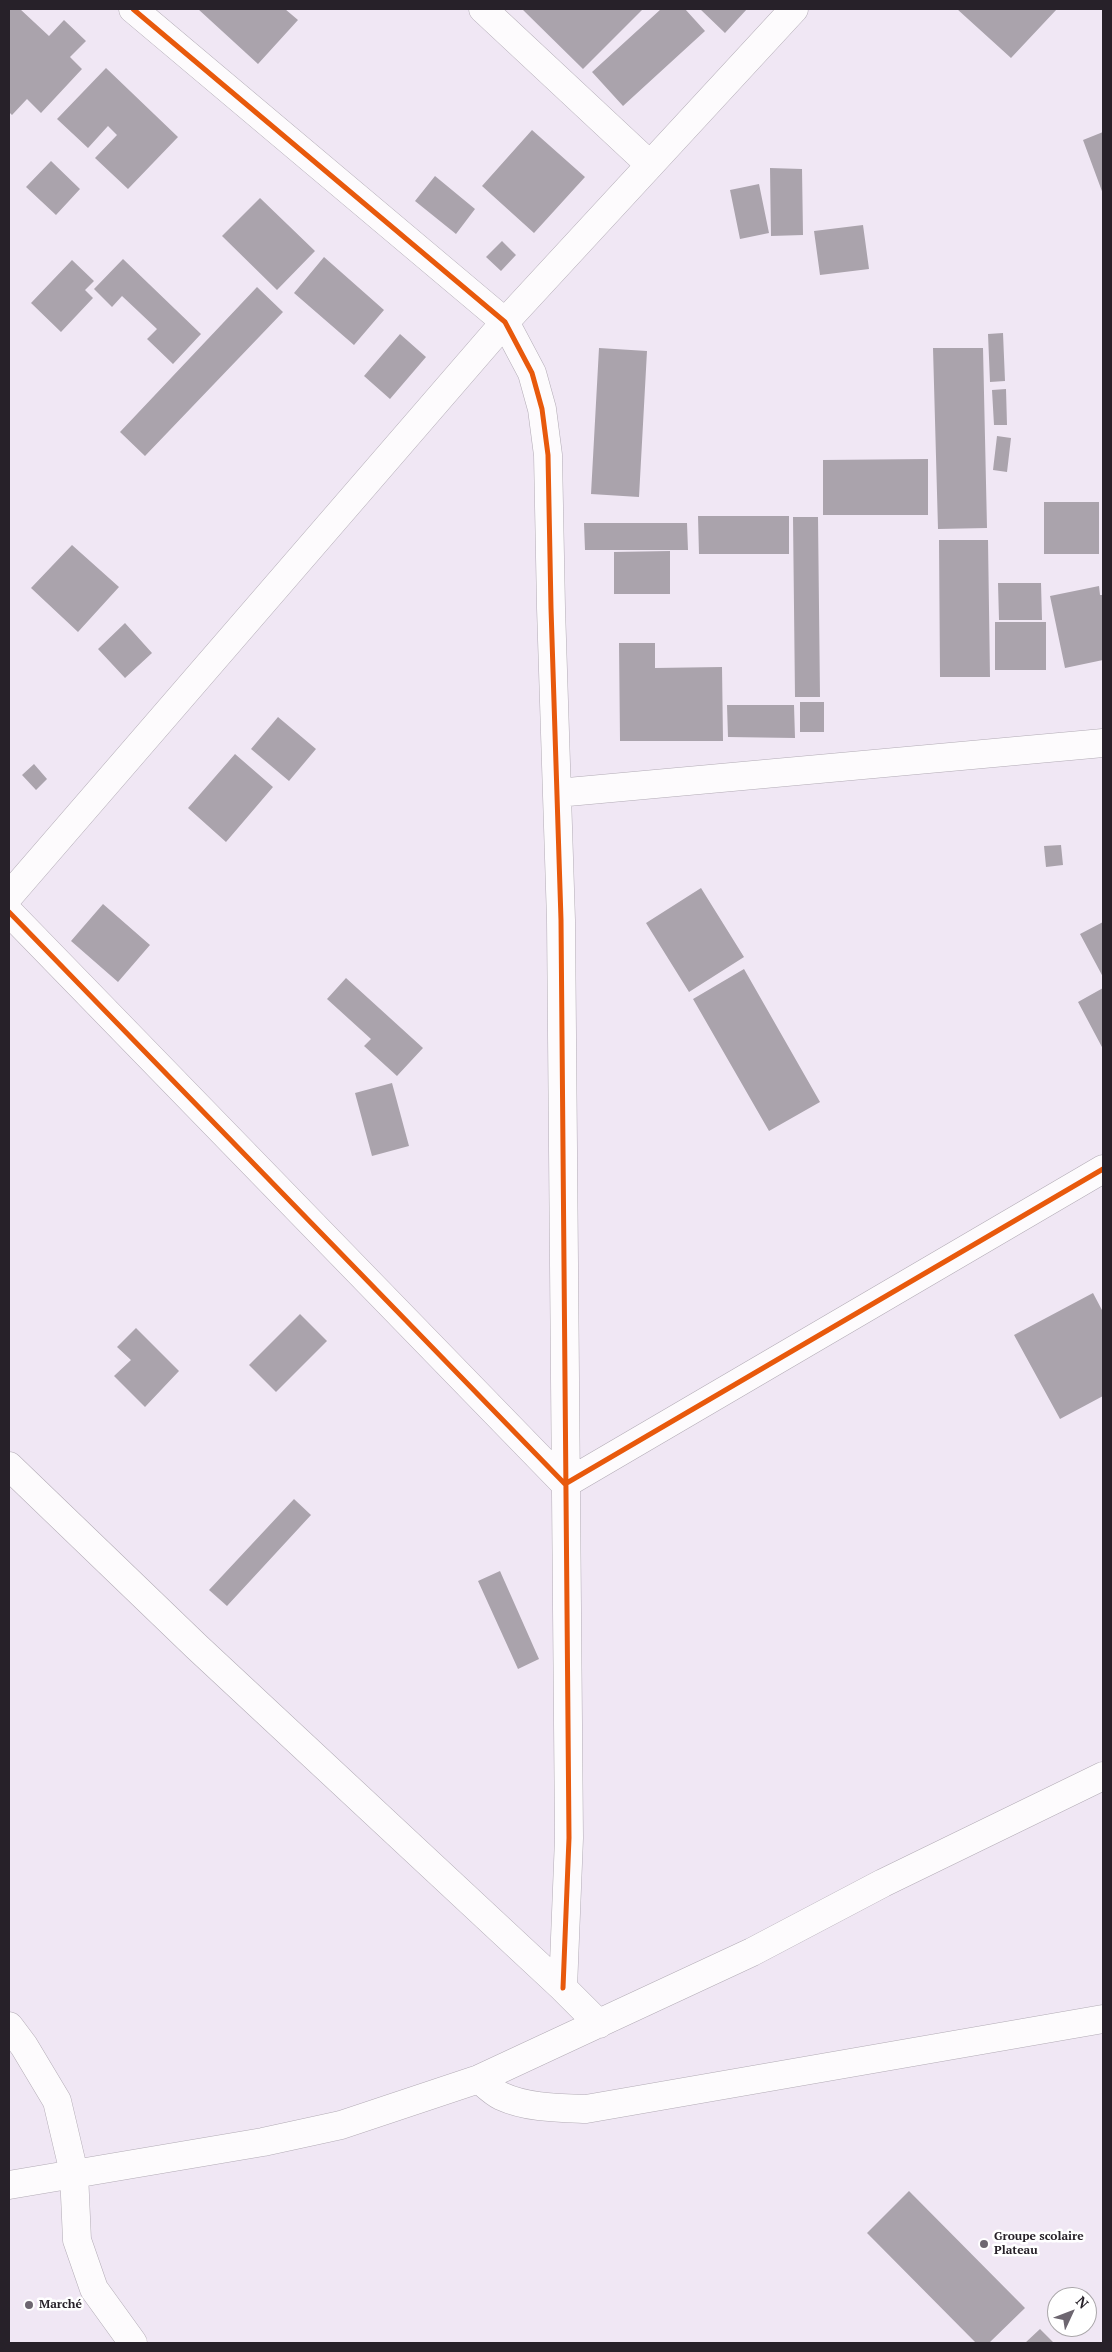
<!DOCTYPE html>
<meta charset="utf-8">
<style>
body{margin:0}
#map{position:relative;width:1112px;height:2352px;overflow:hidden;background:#f0e7f4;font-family:"PT Serif",serif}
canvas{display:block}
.frame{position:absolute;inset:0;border:10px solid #272129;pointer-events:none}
.north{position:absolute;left:1047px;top:2287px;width:50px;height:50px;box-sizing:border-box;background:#fff;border:1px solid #a9a6a9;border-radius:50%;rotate:47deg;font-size:14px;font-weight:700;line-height:20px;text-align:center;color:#272129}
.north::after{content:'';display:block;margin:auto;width:18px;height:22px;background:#6d6670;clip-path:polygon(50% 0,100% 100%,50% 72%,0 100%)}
</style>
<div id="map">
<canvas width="1112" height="2352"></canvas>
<div class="frame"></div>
<div class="north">N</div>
</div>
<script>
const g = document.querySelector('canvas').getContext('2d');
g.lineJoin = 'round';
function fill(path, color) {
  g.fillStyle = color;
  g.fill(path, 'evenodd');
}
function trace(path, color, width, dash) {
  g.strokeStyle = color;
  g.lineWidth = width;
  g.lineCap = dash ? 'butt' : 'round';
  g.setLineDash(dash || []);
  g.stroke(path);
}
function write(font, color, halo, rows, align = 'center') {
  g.font = font + ' "PT Serif",serif';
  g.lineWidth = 5;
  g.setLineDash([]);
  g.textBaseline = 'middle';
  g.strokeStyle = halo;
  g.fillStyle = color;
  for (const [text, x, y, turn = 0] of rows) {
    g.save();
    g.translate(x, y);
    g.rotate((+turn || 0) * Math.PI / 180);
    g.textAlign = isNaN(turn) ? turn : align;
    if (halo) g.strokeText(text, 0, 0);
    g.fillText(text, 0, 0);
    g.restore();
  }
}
const building = new Path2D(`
 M9,9H20L49,36L64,20L86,41L70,57L82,69L41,113L27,99L12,115L9,112Z
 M198,9H285L298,20L258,64Z
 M522,9H643L583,69Z
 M661,9H685L705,31L623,106L592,72Z
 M700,9H747L725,33Z
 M957,9H1057L1011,58Z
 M106,68L178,137L128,189L95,158L117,135L108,126L88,148L57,119Z
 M532,130L585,177L534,233L482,186Z
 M1103,132V194L1083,140Z
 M51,161L80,189L56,215L26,187Z
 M770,168L802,169L803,235L771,236Z
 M435,176L475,209L456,234L415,201Z
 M759,184L769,233L740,239L730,190Z
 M260,198L315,251L277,290L222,236Z
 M863,225L869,269L820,275L814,231Z
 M502,241L516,255L501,271L486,257Z
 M324,257L384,310L354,345L294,293Z
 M123,259L201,334L173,364L147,339L157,329L122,296L112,307L94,289Z
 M72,260L94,281L85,290L93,298L61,332L31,303Z
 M257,287L283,312L145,456L120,432Z
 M1003,333L1005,381L990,382L988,334Z
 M400,334L426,357L390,399L364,376Z
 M599,348L647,351L639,497L591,494Z
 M933,348H983L987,528L938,529Z
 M1006,389L1007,425H994L992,390Z
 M997,436L1011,438L1007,472L993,470Z
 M928,459V515H823V460Z
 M1044,502H1099V554H1044Z
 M698,516H789V554H699Z
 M793,517H818L820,697H795Z
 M584,523H687L688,550H585Z
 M939,540H988L990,677H940Z
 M72,545L119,587L78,632L31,588Z
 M670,551V594H614V552Z
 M998,583H1041L1042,620H999Z
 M1099,586L1100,595H1103V660L1065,668L1050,596Z
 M995,622H1046V670H995Z
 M125,623L152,653L125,678L98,649Z
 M619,643H655V668L722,667L723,741H620Z
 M800,702H824V732H800Z
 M727,705H794L795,738L728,737Z
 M278,717L316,749L289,781L251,749Z
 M235,754L273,787L226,842L188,808Z
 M34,764L47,779L36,790L22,775Z
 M1061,845L1063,865L1046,867L1044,846Z
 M701,888L744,957L689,992L646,923Z
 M103,904L150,945L118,982L71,941Z
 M1103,922V977L1080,934Z
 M744,969L820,1102L769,1131L693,999Z
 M346,978L423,1048L397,1076L364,1046L371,1039L327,999Z
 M1103,988V1049L1078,1002Z
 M392,1083L409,1146L372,1156L355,1093Z
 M1093,1293L1103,1312V1396L1060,1419L1014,1335Z
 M300,1314L327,1341L276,1392L249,1365Z
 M136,1328L179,1371L145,1407L114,1376L131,1360L117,1347Z
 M294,1499L311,1515L227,1606L209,1590Z
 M500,1571L539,1659L518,1669L478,1581Z
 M909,2191L1025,2308L989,2343H976L867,2233Z
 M1040,2329L1054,2343H1025Z`);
const street = new Path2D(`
 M133,9L505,322L532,373L542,409L548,455L551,608L561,920L569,1838L563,1988
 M483,9L649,164
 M557,793L1103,743
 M9,896L505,322L794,9
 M9,912L565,1484L1103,1169
 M9,1466L197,1647L563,1988L599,2024
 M9,2026L24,2046L57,2101L74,2173L77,2240L94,2289L133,2343
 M479,2079C486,2085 493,2092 501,2096C527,2108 558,2108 586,2109L1103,2019
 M9,2185L263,2142L341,2125L479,2079L752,1952L883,1883L1103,1776`);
const cycleway = new Path2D(`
 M133,9L505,322L532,373L542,409L548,455L551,608L561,920L569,1838L563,1988
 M9,912L565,1484L1103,1169`);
const markers = [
 [984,2244,5,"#6d6670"],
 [29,2305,5,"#6d6670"]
];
const poiNames = [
 ["Groupe scolaire",994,2237],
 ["Plateau",994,2251],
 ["Marché",39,2305]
];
fill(building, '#aaa3ac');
trace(street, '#b2abb5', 29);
trace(street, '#fdfbfd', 28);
trace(cycleway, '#e8590c', 5);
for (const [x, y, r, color] of markers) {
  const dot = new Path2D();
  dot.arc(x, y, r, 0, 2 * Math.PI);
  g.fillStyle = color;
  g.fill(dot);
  trace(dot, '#fff', 2);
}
write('bold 12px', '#272129', '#fff', poiNames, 'left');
</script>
